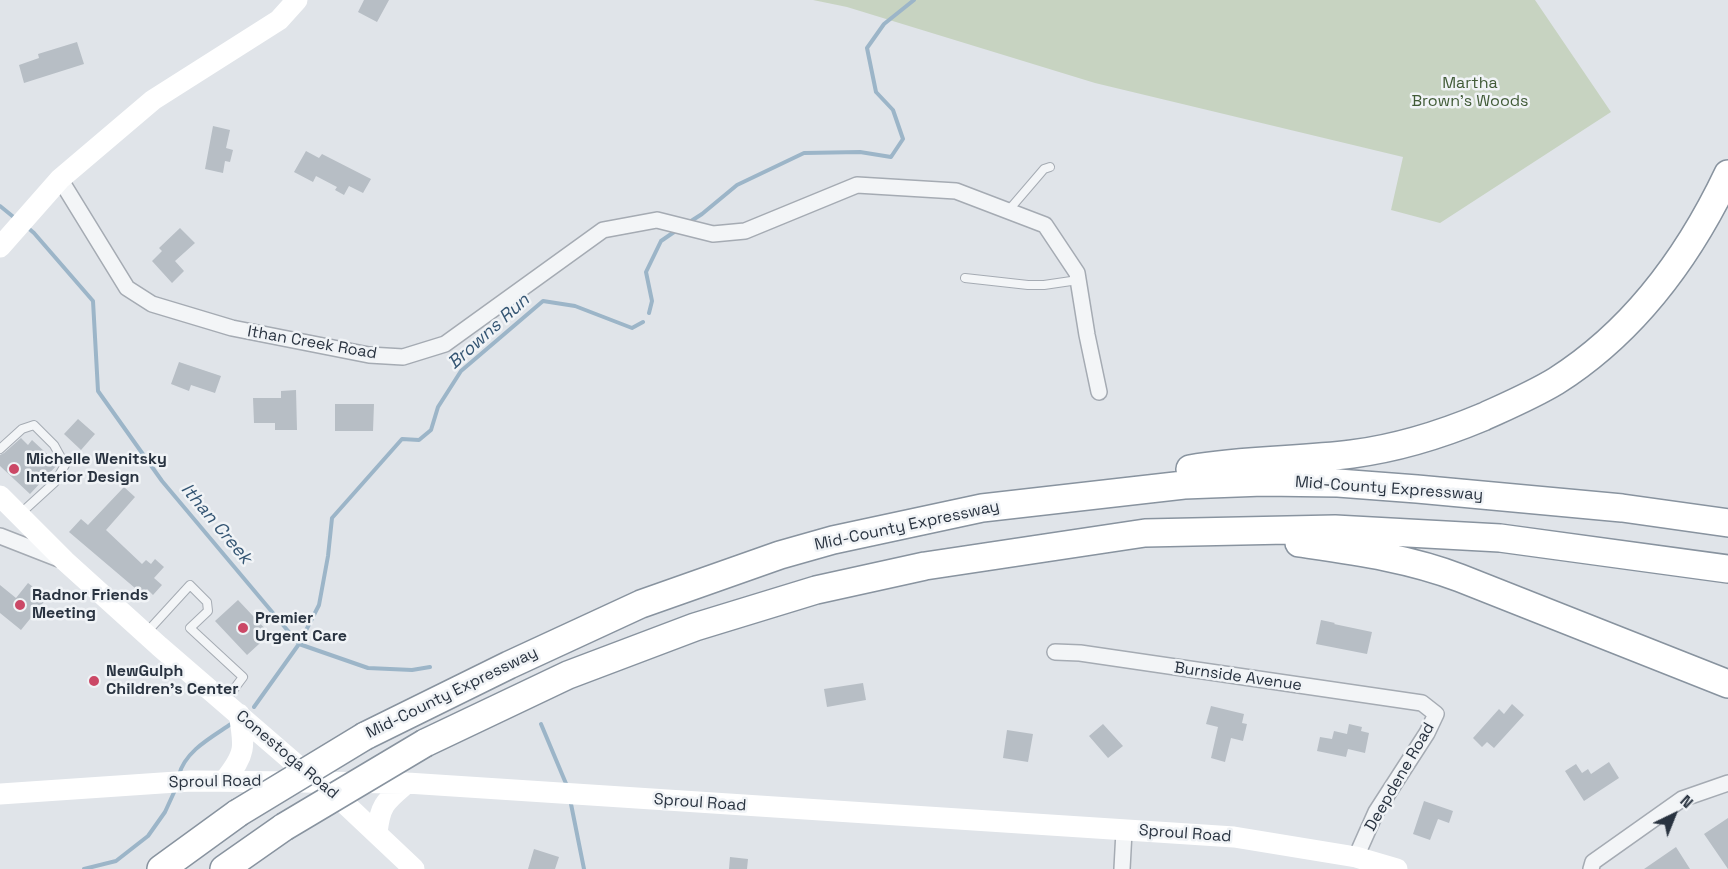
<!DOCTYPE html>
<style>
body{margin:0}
#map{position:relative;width:1728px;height:869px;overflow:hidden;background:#e0e4e9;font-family:"Space Grotesk",sans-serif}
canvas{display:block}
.north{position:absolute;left:1644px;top:785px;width:60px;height:60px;-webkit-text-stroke:4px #f0f3f6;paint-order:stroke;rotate:43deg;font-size:16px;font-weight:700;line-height:24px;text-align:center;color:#293340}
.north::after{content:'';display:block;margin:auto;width:21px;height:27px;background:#293340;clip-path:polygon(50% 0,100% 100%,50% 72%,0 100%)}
</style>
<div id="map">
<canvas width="1728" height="869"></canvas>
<div class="north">N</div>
</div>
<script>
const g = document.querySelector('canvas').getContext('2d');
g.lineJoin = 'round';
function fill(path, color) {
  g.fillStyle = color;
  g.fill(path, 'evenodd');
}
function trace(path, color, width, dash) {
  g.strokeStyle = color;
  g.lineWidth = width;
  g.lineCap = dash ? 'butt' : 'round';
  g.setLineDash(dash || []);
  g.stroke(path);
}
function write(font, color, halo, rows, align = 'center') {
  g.font = font + ' "Space Grotesk",sans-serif';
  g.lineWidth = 5;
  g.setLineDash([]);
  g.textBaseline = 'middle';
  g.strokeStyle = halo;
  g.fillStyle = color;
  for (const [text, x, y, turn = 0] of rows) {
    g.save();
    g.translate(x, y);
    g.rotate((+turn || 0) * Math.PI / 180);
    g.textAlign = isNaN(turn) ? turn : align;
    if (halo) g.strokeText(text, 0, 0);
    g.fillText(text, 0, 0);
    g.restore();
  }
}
const green = new Path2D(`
 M813,0H1535L1611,112L1440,223L1391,210L1403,157L1095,83L847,7Z`);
const stream = new Path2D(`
 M0,206L16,219
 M688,223L702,214L737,185L804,153L860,152L891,157L903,139L893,110L876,92L867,48L884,24L914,0
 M27,227L34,233L93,301L98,391L162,481L299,644
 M649,313L652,301L646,272L661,241L677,230
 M299,644L368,668L412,670L430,667
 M254,707L299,644L319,605L328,556L332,518L402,439L419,440L431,430L438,407L461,371L543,301L575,306L632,328L643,322
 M541,724L567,786
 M179,775C185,751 212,737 231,724
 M570,799L584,869
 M84,869L116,861L148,836L165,812L176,788`);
const building = new Path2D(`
 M364,0H389L377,22L358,12Z
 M77,42L84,64L24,83L19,65L39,58L38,54Z
 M213,126L230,130L226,148L233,150L230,162L225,161L223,173L205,169Z
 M306,151L319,158L322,154L371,179L363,193L349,186L344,195L335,190L337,187L316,176L313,182L294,172Z
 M180,228L195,243L175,261L184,271L172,283L152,261L162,251L159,248Z
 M179,362L221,376L215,393L191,385L189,391L171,384Z
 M296,390L297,430H275V423H254L253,398H281V391Z
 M335,404H374L373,431H335Z
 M78,419L95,434L81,450L64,434Z
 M21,438L28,445L32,440L58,464L30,494L0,466V455L4,453Z
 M124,487L135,497L106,530L142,564L146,560L151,564L155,559L164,567L154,578L162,585L153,595L147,589L142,594L69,532L81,519L88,525Z
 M28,583L47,598L21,630L0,613V585L16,598Z
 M238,600L270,634L247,655L215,621Z
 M1321,620L1335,623L1334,624L1372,632L1367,654L1316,644Z
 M863,683L866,700L827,707L824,689Z
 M1512,704L1524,715L1494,748L1487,742L1482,747L1473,738L1499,709L1504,714Z
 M1211,706L1244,714L1242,723L1247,724L1243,741L1231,738L1225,762L1211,758L1218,727L1206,724Z
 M1103,724L1123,746L1108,758L1089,736Z
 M1349,724L1362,727L1361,731L1369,733L1365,753L1348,749L1346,757L1317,751L1320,737L1332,739L1334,731L1347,734Z
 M1007,730L1033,734L1028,762L1003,758Z
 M1609,762L1619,778L1584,801L1565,771L1576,764L1582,773L1588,769L1591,774Z
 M1424,801L1453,811L1449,823L1438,819L1430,840L1413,834Z
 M1728,818V869L1704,834Z
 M1676,847L1690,869H1644Z
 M534,849L559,857L555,869H528Z
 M730,857L748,859L747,869H729Z`);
const service = new Path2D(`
 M1008,211L1044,169L1050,167
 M965,278L1028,285H1044L1078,280
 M0,449L22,429L34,425L54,445L65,465L55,482L20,514
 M147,632L190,585L207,602L208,611L190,628L243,677L225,701`);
const minor = new Path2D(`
 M60,179L127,288L152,304L232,328L369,355L403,357L445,344L603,230L657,220L713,234L745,231L857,185L956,191L1045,225L1077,273L1087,335L1099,392
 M0,536L59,559
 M1055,652L1080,653L1422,703L1436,714L1427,733L1376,812L1356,857
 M1122,869L1124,831
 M1591,869L1593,862L1682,799L1728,783`);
const secondary = new Path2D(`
 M0,247L60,179L153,100L279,20L297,0
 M0,496L65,561L159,646L306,773L342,801L414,869
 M224,781C246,754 245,747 239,714
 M0,794L191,781L407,783L1234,837L1356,857L1397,869
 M377,833C380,804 386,801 407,783`);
const motorway = new Path2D(`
 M1190,469C1243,459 1298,461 1352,454C1398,448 1440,435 1483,417C1507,406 1533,395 1556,381C1633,332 1689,256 1728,174
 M1299,543C1354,551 1408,558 1460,578L1728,684
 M365,736L509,665L641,604L780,555L833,540L982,508L1184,485L1263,482L1338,483L1417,489L1622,508L1728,523
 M425,743L568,675L695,627L816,590L925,566L1145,533L1335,529L1500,538L1728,569
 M161,869L238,813
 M224,869L284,827`);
const motorwayBridge = new Path2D(`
 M238,813L365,736
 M284,827L425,743`);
const markers = [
 [14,469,6,"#cb4866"],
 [20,605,6,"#cb4866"],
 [243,628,6,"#cb4866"],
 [94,681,6,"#cb4866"]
];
const parkNames = [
 ["Martha",1470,84],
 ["Brown's Woods",1470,102]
];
const streetNames = [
 ["Ithan Creek Road",312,343,10],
 ["Mid-County Expressway",1389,489,4],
 ["Mid-County Expressway",907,526,-12],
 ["Burnside Avenue",1238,677,8],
 ["Mid-County Expressway",452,693,-26],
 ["Conestoga Road",287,755,40],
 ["Deepdene Road",1400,777,-60],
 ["Sproul Road",215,782,-1],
 ["Sproul Road",700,803,4],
 ["Sproul Road",1185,834,4]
];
const poiNames = [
 ["Michelle Wenitsky",26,460],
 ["Interior Design",26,478],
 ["Radnor Friends",32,596],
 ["Meeting",32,614],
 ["Premier",255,619],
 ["Urgent Care",255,637],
 ["NewGulph",106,672],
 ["Children's Center",106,690]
];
const waterNames = [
 ["Browns Run",489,332,-42],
 ["Ithan Creek",216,524,50]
];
fill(green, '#c7d3c1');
trace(stream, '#9cb5c8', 4);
fill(building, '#b7bec5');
trace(service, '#a5abb3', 10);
trace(minor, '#a5abb3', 18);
trace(motorway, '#88939f', 30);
trace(service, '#f3f5f7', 8);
trace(minor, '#f3f5f7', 15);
trace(secondary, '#fff', 21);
trace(motorway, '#fff', 27);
trace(motorwayBridge, '#88939f', 30, []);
trace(motorwayBridge, '#fff', 27);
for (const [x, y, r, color] of markers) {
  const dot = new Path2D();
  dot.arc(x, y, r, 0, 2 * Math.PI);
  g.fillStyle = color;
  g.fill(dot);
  trace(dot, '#f0f3f6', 2);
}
write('16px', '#415b37', '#f0f3f6', parkNames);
write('16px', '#293340', '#f0f3f6', streetNames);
write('bold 16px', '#293340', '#f0f3f6', poiNames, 'left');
write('italic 18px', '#345573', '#f0f3f6', waterNames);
</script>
